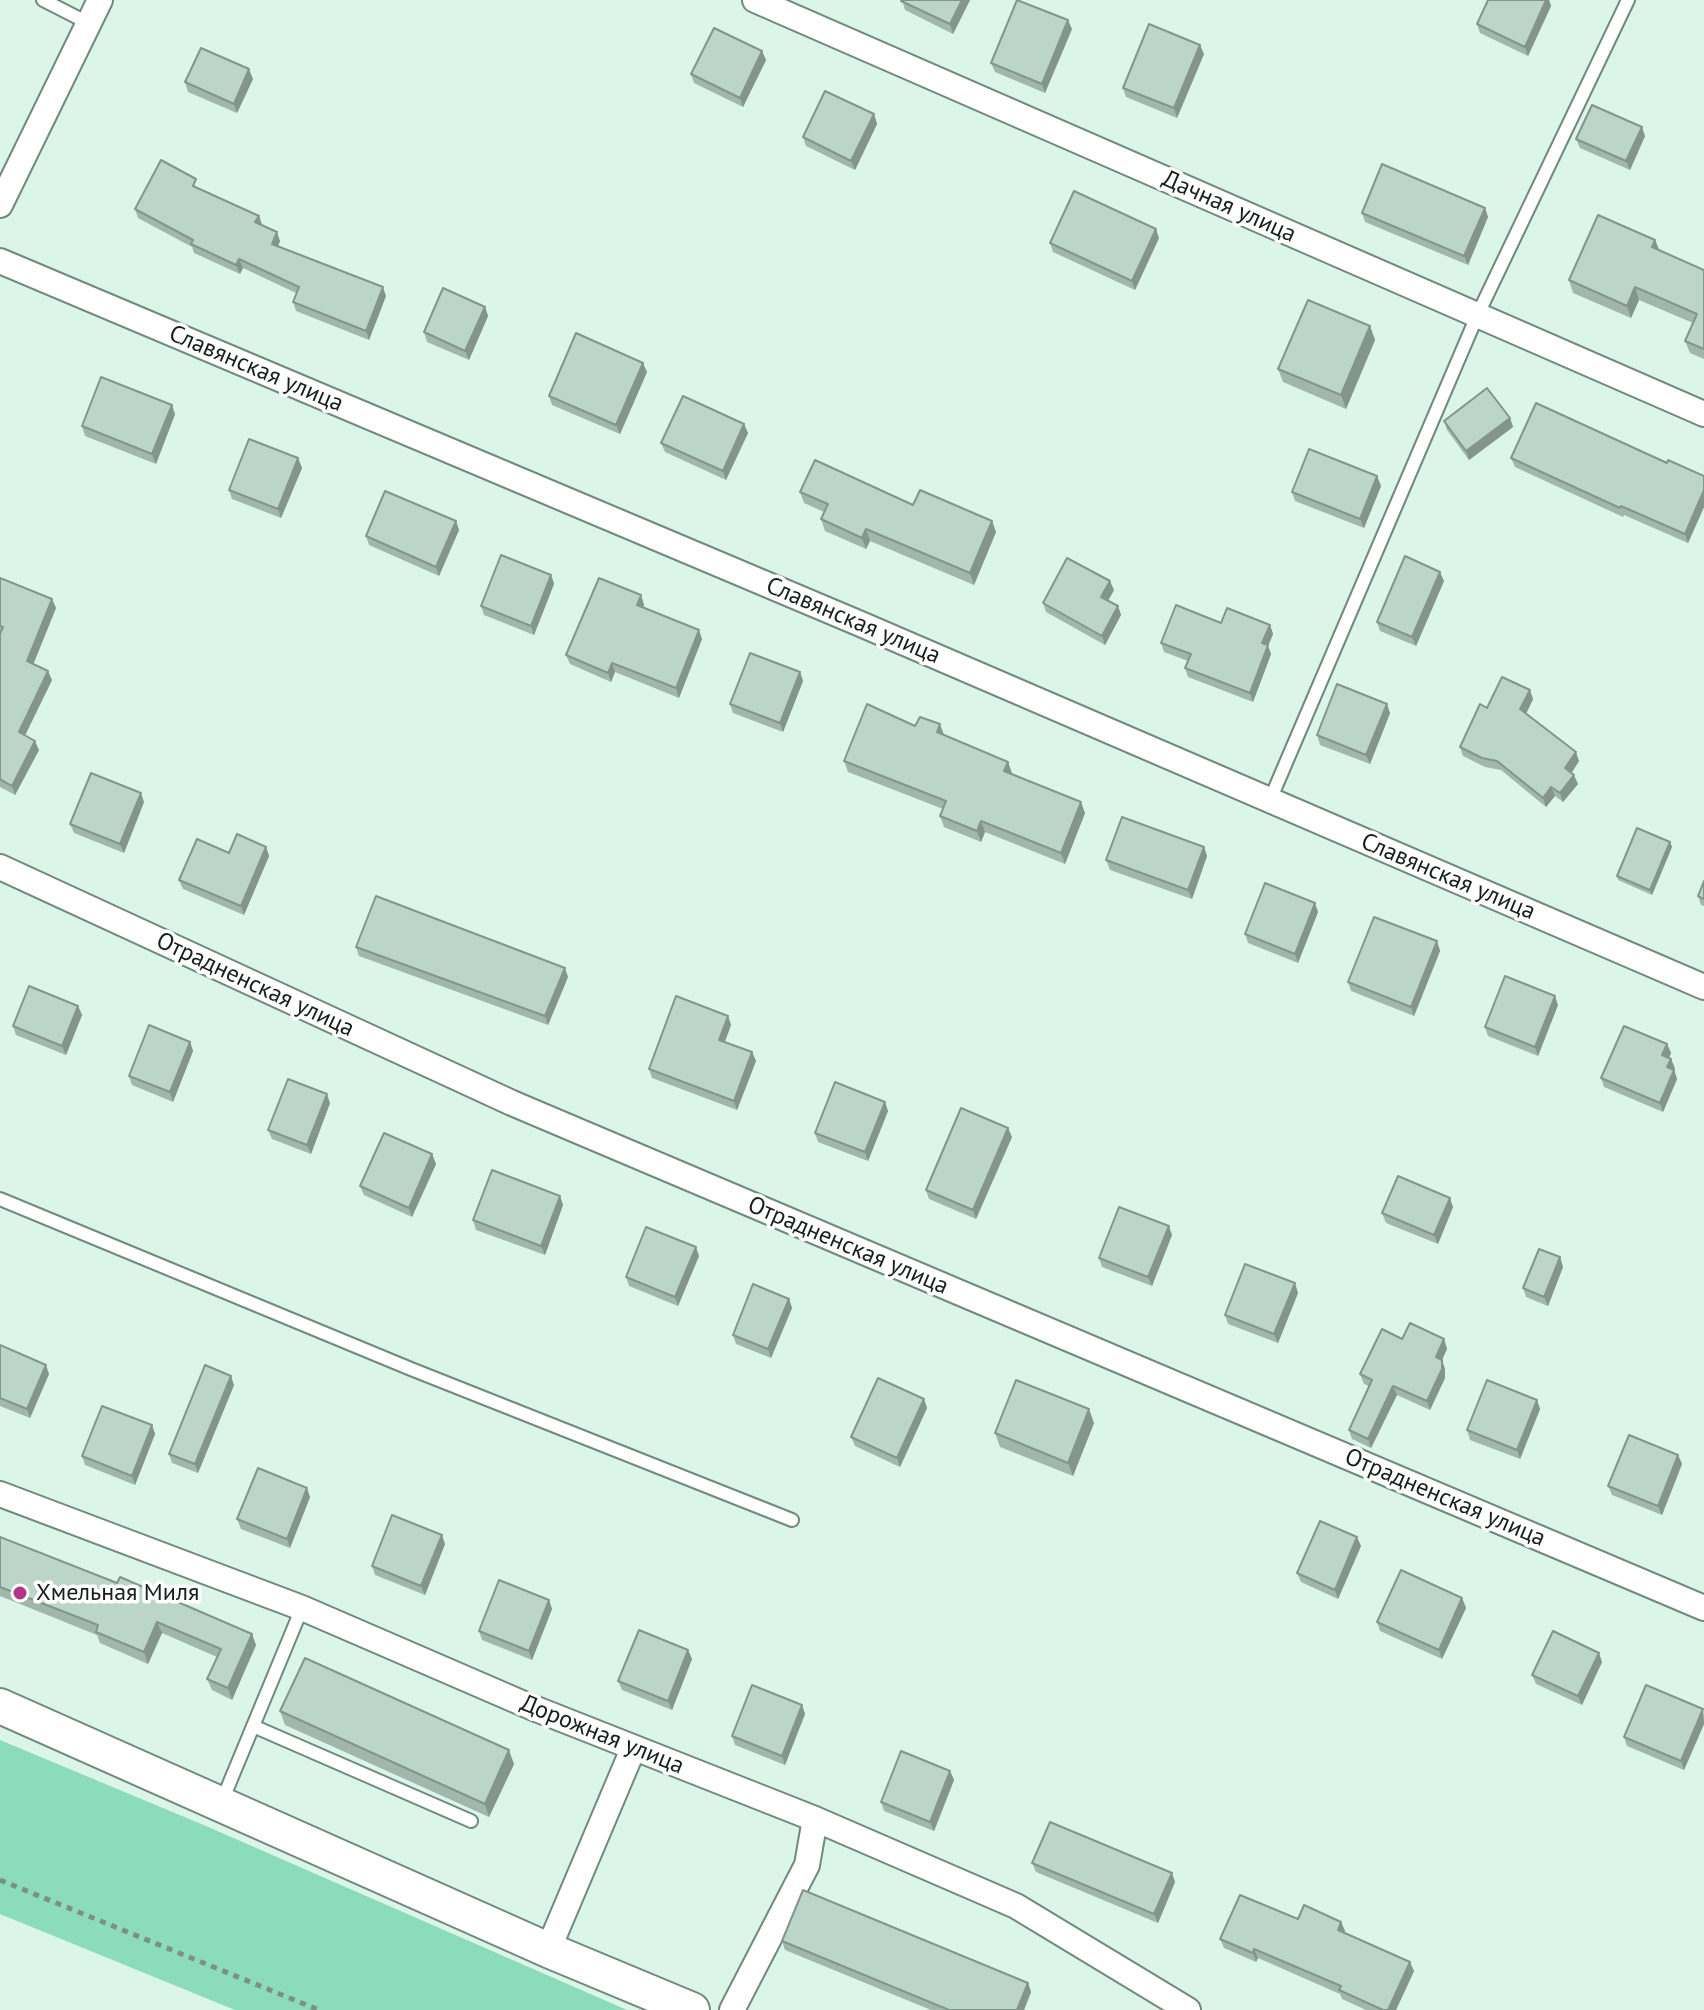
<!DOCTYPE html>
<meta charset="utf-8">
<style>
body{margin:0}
canvas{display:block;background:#dbf6e9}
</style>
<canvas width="1704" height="2010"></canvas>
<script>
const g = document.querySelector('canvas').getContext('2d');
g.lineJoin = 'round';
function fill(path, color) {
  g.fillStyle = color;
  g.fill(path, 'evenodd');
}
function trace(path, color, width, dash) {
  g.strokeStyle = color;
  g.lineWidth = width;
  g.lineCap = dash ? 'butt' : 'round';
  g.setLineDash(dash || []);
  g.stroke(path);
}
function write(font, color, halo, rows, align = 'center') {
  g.font = font + ' "PT Sans",sans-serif';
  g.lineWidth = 7;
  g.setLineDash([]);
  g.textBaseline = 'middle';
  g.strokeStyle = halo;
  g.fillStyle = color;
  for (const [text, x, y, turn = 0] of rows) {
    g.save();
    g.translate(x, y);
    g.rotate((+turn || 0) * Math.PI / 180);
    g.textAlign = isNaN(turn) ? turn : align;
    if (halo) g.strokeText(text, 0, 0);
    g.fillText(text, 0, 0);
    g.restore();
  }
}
const green = new Path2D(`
 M0,1740L206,1826L627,2010H235L0,1914Z`);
const path = new Path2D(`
 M0,1880L319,2010`);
const lane = new Path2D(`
 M43,0L90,24
 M1270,800L1477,316L1628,0
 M0,1199L411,1369L792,1520
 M253,1726L471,1821
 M222,1801L302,1608`);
const street = new Path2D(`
 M755,0L1704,414
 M0,205L100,0
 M0,261L863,625L1704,987
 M0,867L512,1103L1704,1608
 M0,1494L302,1608L531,1707L815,1819L1016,1906L1188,2010
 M548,1950L633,1749
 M732,2010L807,1865L815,1819`);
const secondary = new Path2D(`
 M0,1706L548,1950L692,2010`);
const wall = new Path2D(`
 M902,0H970L953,34L905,10Z
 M1488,0H1549L1551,6L1528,56L1480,33L1477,24Z
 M1072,29L1045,93L995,72L991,63Z
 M762,51L766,60L743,107L694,83L691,74Z
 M1204,54L1177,118L1126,97L1123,88Z
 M253,79L237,113L188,92L185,82Z
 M874,114L877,124L855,170L806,146L803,137Z
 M1645,136L1630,170L1580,148L1576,139Z
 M200,189L259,216L262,225L280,241L278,246L386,296L369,340L296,311L293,302L296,293L243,268L240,274L194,253L192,247L138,218L135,209Z
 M1485,208L1488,217L1468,265L1365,222L1362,213Z
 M1159,238L1135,290L1053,252L1050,243Z
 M1655,240L1659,250L1704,270V359L1690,353L1685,341L1693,323L1639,300L1631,318L1573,293L1569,280Z
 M485,307L488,316L469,360L427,342L424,332Z
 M1370,326L1375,340L1346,409L1283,382L1278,369Z
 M647,372L620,434L552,405L549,396Z
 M175,414L156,464L85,436L82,426Z
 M1510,418L1513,427L1469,460L1447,430L1444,421Z
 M744,424L748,433L726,480L665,452L661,443Z
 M298,458L302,468L281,518L232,499L229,490Z
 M1511,458L1667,463L1704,476V507L1688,543L1624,515L1623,517L1515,467Z
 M1377,476L1381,486L1364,528L1295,501L1292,492Z
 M800,492L913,505L992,521L996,532L974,585L870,541L866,549L825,531L821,519L824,512L804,503Z
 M456,521L459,530L439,576L369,545L366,536Z
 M551,575L554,584L534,635L484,615L481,606Z
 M0,578L52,599L56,608L33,664L52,680L25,736L39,750L15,795L0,787Z
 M1444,581L1416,646L1380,631L1377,622Z
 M1114,590L1108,601L1118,606L1121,615L1105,645L1046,612L1043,603Z
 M641,595L644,605L643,608L702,639L679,698L615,672L611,682L570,664L566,655Z
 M1221,623L1270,625L1273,634L1268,646L1271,654L1253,702L1188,677L1185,668L1188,661L1164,652L1161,643Z
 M800,672L803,681L783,732L733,713L730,704Z
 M1533,699L1526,714L1579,761L1571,773L1578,784L1563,802L1555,796L1546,807L1501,770L1485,767L1463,756L1460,747L1487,708Z
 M1390,713L1370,764L1320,745L1317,735Z
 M915,726L944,735L1012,773V774L1085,813L1065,864L985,832L981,842L944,827L940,816L943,809L848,772L844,761Z
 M144,802L124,853L74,833L70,824Z
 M1670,842L1672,847L1652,895L1618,880L1617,876Z
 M266,847L269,856L244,915L183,889L179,880L229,853Z
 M1204,847L1207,856L1192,899L1110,870L1106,860Z
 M1704,881V906L1701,905L1698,896Z
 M1318,912L1298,963L1248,943L1245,934Z
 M1437,941L1440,951L1414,1016L1351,991L1348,982Z
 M356,947L568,977L548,1025L359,956Z
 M1558,1005L1538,1056L1488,1036L1485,1027Z
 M78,1006L82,1015L66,1055L16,1035L13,1026Z
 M728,1016L731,1025L725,1042L752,1052L756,1061L737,1110L652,1078L649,1069Z
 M190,1042L193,1051L173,1102L132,1085L129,1076Z
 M1667,1044L1671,1053L1669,1058L1671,1059L1677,1079L1663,1112L1604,1087L1601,1078Z
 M885,1102L888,1111L868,1161L818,1142L815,1133Z
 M330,1103L311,1154L272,1139L268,1130Z
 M1012,1137L976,1219L929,1199L926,1190Z
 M432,1154L436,1164L412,1217L364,1195L360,1186Z
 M560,1196L563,1205L545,1255L476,1230L473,1220Z
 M1453,1207L1438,1244L1386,1223L1382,1213Z
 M1172,1235L1152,1286L1102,1267L1099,1258Z
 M699,1256L678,1306L629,1286L626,1277Z
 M1560,1257L1563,1267L1548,1306L1526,1297L1523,1288Z
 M1298,1293L1278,1343L1228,1324L1225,1315Z
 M789,1299L792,1308L771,1358L736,1344L733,1335Z
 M1402,1339H1444L1447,1349L1442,1360L1445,1369V1378L1430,1410L1397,1395L1371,1448L1352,1439L1349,1430L1369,1386L1364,1384L1360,1374Z
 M0,1345L49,1374L30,1418L0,1406Z
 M234,1385L198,1473L172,1463L169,1454Z
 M924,1399L927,1408L900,1467L855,1446L851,1437Z
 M1537,1400L1540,1409L1520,1459L1470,1440L1467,1430Z
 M1094,1423L1073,1476L1000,1447L995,1433Z
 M152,1425L155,1434L135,1485L85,1465L82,1456Z
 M1678,1455L1682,1464L1662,1515L1612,1495L1608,1486Z
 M310,1497L290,1548L241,1529L237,1519Z
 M0,1537L256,1645L232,1700L212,1690L207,1679L217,1657L162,1633L148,1664L100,1643L97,1635L0,1596Z
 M445,1544L425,1595L375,1575L372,1566Z
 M1361,1546L1338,1599L1301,1582L1297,1573Z
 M1462,1598L1466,1608L1442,1659L1380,1631L1377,1622Z
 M549,1600L552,1609L532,1660L482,1640L479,1631Z
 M688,1650L692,1659L672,1710L622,1690L618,1681Z
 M1602,1662L1582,1705L1536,1684L1532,1675Z
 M802,1705L805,1714L785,1765L735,1745L732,1736Z
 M1703,1709L1704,1724L1684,1770L1627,1746L1624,1737Z
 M280,1711L514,1764L489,1817L285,1725Z
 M950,1771L954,1780L934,1831L884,1811L881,1802Z
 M1032,1863L1175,1882L1158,1923L1036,1872Z
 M1298,1919L1341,1922L1345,1931L1344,1932L1414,1971L1396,2010H1366L1342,1999L1340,1994L1258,1958L1256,1962L1224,1948L1220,1939Z
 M782,1941L1028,1983L1031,1992L1024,2010H931L785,1950Z`);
const shadedWall = new Path2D(`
 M962,0H970L953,34L950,24Z
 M1546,0H1549L1551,6L1528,56L1525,47Z
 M1068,20L1072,29L1045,93L1042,84Z
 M1200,45L1204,54L1177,118L1174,108Z
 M762,51L766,60L743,107L740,98Z
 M249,69L253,79L237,113L234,104Z
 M874,114L877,124L855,170L851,161Z
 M1642,127L1645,136L1630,170L1626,161Z
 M1485,208L1488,217L1468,265L1464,256Z
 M259,216L262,225L259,232L255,222Z
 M1156,229L1159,238L1135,290L1132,281Z
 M277,232L280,241L275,253L272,244Z
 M1655,240L1660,252L1652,247Z
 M239,259L243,268L240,274L236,265Z
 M383,287L386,296L369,340L366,331Z
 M1635,287L1639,300L1631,318L1627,306Z
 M485,307L488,316L469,360L465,351Z
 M1370,326L1375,340L1346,409L1341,395Z
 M643,363L647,372L620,434L616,425Z
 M172,405L175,414L156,464L152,454Z
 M1510,418L1513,427L1469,460L1466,451Z
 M744,424L748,433L726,480L723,471Z
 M298,458L302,468L281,518L278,509Z
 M1377,476L1381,486L1364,528L1360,519Z
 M1704,490V507L1688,543L1685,534Z
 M456,521L459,530L439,576L436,567Z
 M992,521L996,532L974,585L970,573Z
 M866,529L870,541L866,549L862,538Z
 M1440,572L1444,581L1416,646L1412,637Z
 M551,575L554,584L534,635L531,626Z
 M1110,581L1114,590L1105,606L1101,597Z
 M641,595L644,605L640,615L637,605Z
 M52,599L56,608L31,670L27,661Z
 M1118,606L1121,615L1105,645L1102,636Z
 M1270,625L1273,634L1268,646L1271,654L1253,702L1250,693L1262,643Z
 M699,630L702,639L679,698L676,688Z
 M612,663L615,672L611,682L608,673Z
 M48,671L52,680L22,741L19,732Z
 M800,672L803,681L783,732L780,723Z
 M1530,690L1533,699L1524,718L1520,709Z
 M1387,704L1390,713L1370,764L1366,755Z
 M940,724L944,735L937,732Z
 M35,741L39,750L15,795L12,786Z
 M1576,752L1579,761L1569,777L1565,768Z
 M1008,762L1012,773L1008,782L1004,771Z
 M1574,775L1578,784L1563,802L1560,793Z
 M1551,787L1555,796L1546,807L1543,798Z
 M141,793L144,802L124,853L120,844Z
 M1081,802L1085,813L1065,864L1061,853Z
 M981,821L985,832L981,842L977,831Z
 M1670,842L1672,847L1652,895L1650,890Z
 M266,847L269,856L244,915L241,906Z
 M1204,847L1207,856L1192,899L1188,890Z
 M1315,903L1318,912L1298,963L1295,954Z
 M1437,941L1440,951L1414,1016L1411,1007Z
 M565,968L568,977L548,1025L545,1016Z
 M1555,996L1558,1005L1538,1056L1535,1047Z
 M78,1006L82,1015L66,1055L62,1046Z
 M728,1016L731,1025L722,1049L719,1040Z
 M190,1042L193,1051L173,1102L170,1092Z
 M1667,1044L1671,1053L1666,1064L1662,1055Z
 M752,1052L756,1061L737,1110L734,1101Z
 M1671,1059L1675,1068L1671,1076L1667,1067Z
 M1674,1070L1677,1079L1663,1112L1660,1103Z
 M327,1094L330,1103L311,1154L307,1145Z
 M885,1102L888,1111L868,1161L865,1152Z
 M1008,1128L1012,1137L976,1219L973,1210Z
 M432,1154L436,1164L412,1217L409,1208Z
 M560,1196L563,1205L545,1255L541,1246Z
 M1450,1198L1453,1207L1438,1244L1434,1235Z
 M1169,1226L1172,1235L1152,1286L1148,1277Z
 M696,1247L699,1256L678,1306L675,1297Z
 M1560,1257L1563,1267L1548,1306L1544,1297Z
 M1295,1283L1298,1293L1278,1343L1274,1334Z
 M789,1299L792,1308L771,1358L768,1349Z
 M1444,1339L1447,1349L1442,1360L1445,1369V1378L1430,1410L1427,1401L1436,1357Z
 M46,1365L49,1374L30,1418L27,1409Z
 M231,1376L234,1385L198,1473L195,1464Z
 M1393,1386L1397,1395L1371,1448L1368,1439Z
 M924,1399L927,1408L900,1467L897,1458Z
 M1537,1400L1540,1409L1520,1459L1517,1450Z
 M1089,1409L1094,1423L1073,1476L1068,1463Z
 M152,1425L155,1434L135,1485L132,1476Z
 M1678,1455L1682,1464L1662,1515L1658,1506Z
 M307,1488L310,1497L290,1548L287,1539Z
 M442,1535L445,1544L425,1595L421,1586Z
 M1357,1537L1361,1546L1338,1599L1335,1590Z
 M1462,1598L1466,1608L1442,1659L1439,1650Z
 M549,1600L552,1609L532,1660L529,1651Z
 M157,1622L162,1633L148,1664L144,1652Z
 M252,1634L256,1645L232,1700L228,1688Z
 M688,1650L692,1659L672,1710L668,1701Z
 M1599,1653L1602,1662L1582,1705L1578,1696Z
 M802,1705L805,1714L785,1765L782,1756Z
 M1703,1709L1704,1724L1684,1770L1681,1761Z
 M509,1750L514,1764L489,1817L485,1804Z
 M950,1771L954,1780L934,1831L930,1822Z
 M1172,1873L1175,1882L1158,1923L1154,1914Z
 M1341,1922L1345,1931L1341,1939L1338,1930Z
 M1254,1949L1258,1958L1256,1962L1253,1953Z
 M1410,1962L1414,1971L1396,2010H1388Z
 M1028,1983L1031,1992L1024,2010H1017Z`);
const building = new Path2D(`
 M902,0H962L950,24L901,1Z
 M1017,0L1068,20L1042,84L991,63Z
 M1488,0H1546L1525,47L1477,24Z
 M1149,24L1200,45L1174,108L1123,88Z
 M714,28L762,51L740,98L691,74Z
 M201,48L249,69L234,104L185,82Z
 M825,91L874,114L851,161L803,137Z
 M1592,105L1642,127L1626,161L1576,139Z
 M161,160L196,179L193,186L259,216L255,222L277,232L272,244L383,287L366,331L293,302L299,287L239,259L236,265L191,244L193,240L135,209Z
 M1382,164L1485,208L1464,256L1362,213Z
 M1074,191L1156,229L1132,281L1050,243Z
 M1598,215L1655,240L1652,247L1704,270V349L1685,341L1697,314L1635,287L1627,306L1569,280Z
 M443,288L485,307L465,351L424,332Z
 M1308,300L1370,326L1341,395L1278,369Z
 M576,333L643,363L616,425L549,396Z
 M101,377L172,405L152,454L82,426Z
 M1487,388L1510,418L1466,451L1444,421Z
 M683,396L744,424L723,471L661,443Z
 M1536,403L1667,463L1668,460L1704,476V490L1685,534L1621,506L1620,508L1511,458Z
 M249,439L298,458L278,509L229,490Z
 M1309,449L1377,476L1360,519L1292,492Z
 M815,460L913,505L920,490L992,521L970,573L866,529L862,538L821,519L828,504L800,492Z
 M385,491L456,521L436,567L366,536Z
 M501,555L551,575L531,626L481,606Z
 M1405,556L1440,572L1412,637L1377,622Z
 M1067,558L1110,581L1101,597L1118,606L1102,636L1043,603Z
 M0,578L52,599L27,661L48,671L19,732L35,741L12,786L0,779V634L3,627L0,626Z
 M599,578L641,595L637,605L699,630L676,688L612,663L608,673L566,655Z
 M1176,605L1221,623L1227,608L1270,625L1262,643L1268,645L1250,693L1185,668L1191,654L1161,643Z
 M750,653L800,672L780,723L730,704Z
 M1502,677L1530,690L1520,709L1576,752L1565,768L1574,775L1560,793L1551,787L1543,798L1497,761L1482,758L1460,747L1480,704L1487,708Z
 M1337,684L1387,704L1366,755L1317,735Z
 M867,704L915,726L920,717L940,724L937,732L1008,762L1004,771L1081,802L1061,853L981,821L977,831L940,816L946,801L844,761Z
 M91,773L141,793L120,844L70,824Z
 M1122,817L1204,847L1188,890L1106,860Z
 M1637,828L1670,842L1650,890L1617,876Z
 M237,834L266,847L241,906L179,880L197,839L229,853Z
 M1704,881V899L1698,896Z
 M1265,883L1315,903L1295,954L1245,934Z
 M376,896L565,968L545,1016L356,947Z
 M1374,917L1437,941L1411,1007L1348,982Z
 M1505,976L1555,996L1535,1047L1485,1027Z
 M29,986L78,1006L62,1046L13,1026Z
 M676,996L728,1016L719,1040L752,1052L734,1101L649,1069Z
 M149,1025L190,1042L170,1092L129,1076Z
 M1624,1026L1667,1044L1662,1055L1671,1059L1667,1067L1674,1070L1660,1103L1601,1078Z
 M288,1079L327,1094L307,1145L268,1130Z
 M835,1082L885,1102L865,1152L815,1133Z
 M961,1108L1008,1128L973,1210L926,1190Z
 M384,1133L432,1154L409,1208L360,1186Z
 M492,1170L560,1196L541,1246L473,1220Z
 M1398,1176L1450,1198L1434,1235L1382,1213Z
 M1119,1207L1169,1226L1148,1277L1099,1258Z
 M646,1227L696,1247L675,1297L626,1277Z
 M1539,1249L1560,1257L1544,1297L1523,1288Z
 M1245,1264L1295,1283L1274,1334L1225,1315Z
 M753,1284L789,1299L768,1349L733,1335Z
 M1410,1323L1444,1339L1436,1357L1442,1360V1369L1427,1401L1393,1386L1368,1439L1349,1430L1372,1380L1360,1374L1382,1329L1402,1339Z
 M0,1345L46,1365L27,1409L0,1398Z
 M205,1365L231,1376L195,1464L169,1454Z
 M878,1378L924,1399L897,1458L851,1437Z
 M1016,1380L1089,1409L1068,1463L995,1433Z
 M1487,1380L1537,1400L1517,1450L1467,1430Z
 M102,1406L152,1425L132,1476L82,1456Z
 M1629,1435L1678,1455L1658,1506L1608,1486Z
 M258,1468L307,1488L287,1539L237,1519Z
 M392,1515L442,1535L421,1586L372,1566Z
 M1320,1521L1357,1537L1335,1590L1297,1573Z
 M0,1537L117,1583L120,1577L252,1634L228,1688L207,1679L221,1649L157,1622L144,1652L96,1632L98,1625L0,1587Z
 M1401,1570L1462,1598L1439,1650L1377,1622Z
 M499,1580L549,1600L529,1651L479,1631Z
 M639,1630L688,1650L668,1701L618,1681Z
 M1553,1631L1599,1653L1578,1696L1532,1675Z
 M305,1658L509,1750L485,1804L280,1711Z
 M752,1685L802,1705L782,1756L732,1736Z
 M1646,1685L1703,1709L1681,1761L1624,1737Z
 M901,1751L950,1771L930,1822L881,1802Z
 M1050,1822L1172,1873L1154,1914L1032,1863Z
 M803,1890L1028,1983L1017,2010H949L782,1941Z
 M1240,1895L1298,1919L1304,1905L1341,1922L1338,1930L1410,1962L1388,2010H1383L1339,1990L1341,1986L1254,1949L1253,1953L1220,1939Z`);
const markers = [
 [20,1593,8,"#b33685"]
];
const streetNames = [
 ["Дачная улица",1229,207,24],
 ["Славянская улица",256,369,23],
 ["Славянская улица",853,621,23],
 ["Славянская улица",1448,877,23],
 ["Отрадненская улица",255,985,25],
 ["Отрадненская улица",848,1246,23],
 ["Отрадненская улица",1445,1498,23],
 ["Дорожная улица",602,1735,22]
];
const poiNames = [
 ["Хмельная Миля",36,1593]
];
fill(green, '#8bdcba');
trace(lane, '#71897e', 16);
trace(street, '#71897e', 28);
trace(secondary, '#71897e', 38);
trace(path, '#7d8f87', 5, [6, 6]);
trace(lane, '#fff', 12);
trace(street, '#fff', 24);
trace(secondary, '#fff', 34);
fill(wall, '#a1b7ad');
fill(shadedWall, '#83958d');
fill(building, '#bbd5c9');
trace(building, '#83958d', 2);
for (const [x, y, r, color] of markers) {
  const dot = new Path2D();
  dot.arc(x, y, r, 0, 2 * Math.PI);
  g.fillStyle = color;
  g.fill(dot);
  trace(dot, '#fff', 3);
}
write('24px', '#161f1b', '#fff', streetNames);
write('24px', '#161f1b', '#fff', poiNames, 'left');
</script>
